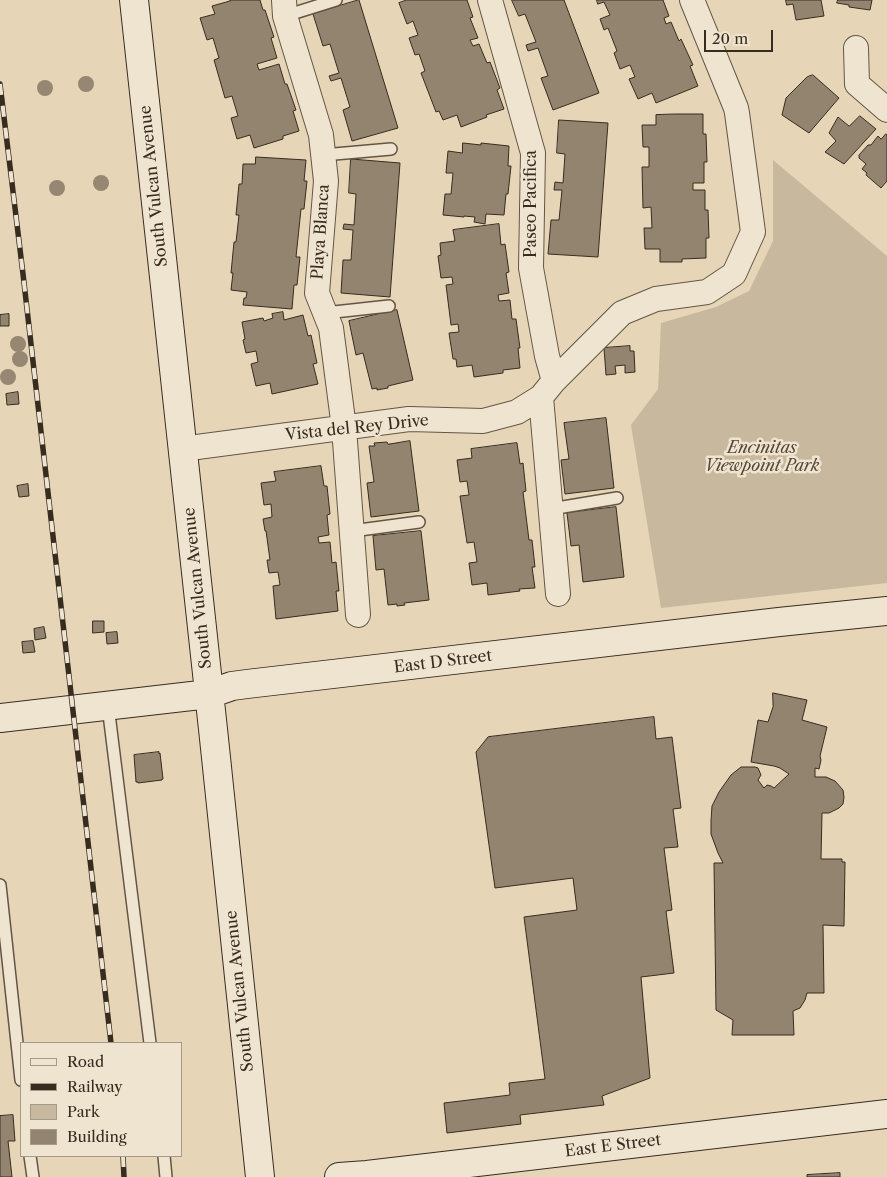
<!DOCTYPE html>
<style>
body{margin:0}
#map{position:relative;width:887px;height:1177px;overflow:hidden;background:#e6d5b7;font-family:"Libre Caslon Text",serif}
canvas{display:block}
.legend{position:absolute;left:20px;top:1042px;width:162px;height:115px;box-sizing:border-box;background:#efe4d0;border:1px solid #a59a8a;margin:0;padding:6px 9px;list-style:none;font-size:15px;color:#372c20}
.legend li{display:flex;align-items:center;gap:10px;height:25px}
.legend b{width:25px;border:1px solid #a59a8a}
.scale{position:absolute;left:704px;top:30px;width:69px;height:22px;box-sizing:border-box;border:2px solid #372c20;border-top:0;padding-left:6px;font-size:15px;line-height:18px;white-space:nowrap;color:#372c20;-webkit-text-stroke:4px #efe4d0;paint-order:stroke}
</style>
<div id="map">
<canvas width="887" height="1177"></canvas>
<ul class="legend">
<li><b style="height:6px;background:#efe4d0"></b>Road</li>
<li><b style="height:6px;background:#372c20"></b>Railway</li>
<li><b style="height:14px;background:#c8b89d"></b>Park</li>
<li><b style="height:14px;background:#92846f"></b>Building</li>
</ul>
<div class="scale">20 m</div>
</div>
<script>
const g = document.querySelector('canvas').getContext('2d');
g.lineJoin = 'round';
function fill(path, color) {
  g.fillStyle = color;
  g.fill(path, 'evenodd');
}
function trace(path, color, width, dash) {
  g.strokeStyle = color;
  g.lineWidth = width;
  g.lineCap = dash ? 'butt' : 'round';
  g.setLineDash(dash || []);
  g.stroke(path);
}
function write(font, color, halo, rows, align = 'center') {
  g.font = font + ' "Libre Caslon Text",serif';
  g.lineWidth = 5;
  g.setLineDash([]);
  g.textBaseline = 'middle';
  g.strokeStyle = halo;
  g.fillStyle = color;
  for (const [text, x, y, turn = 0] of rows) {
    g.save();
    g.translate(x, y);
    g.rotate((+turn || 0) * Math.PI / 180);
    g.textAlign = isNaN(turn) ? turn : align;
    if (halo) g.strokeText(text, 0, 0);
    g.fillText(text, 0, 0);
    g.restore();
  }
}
const green = new Path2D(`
 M773,160L887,256V583L661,608L631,425L658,389L661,323L716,307L749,291L773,241Z`);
const building = new Path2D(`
 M230,0H260L263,10H265L274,37L271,38L277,58L257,64L259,70L279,64L285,84H287L296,110L293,111L299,131L283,136V139L254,148L250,135L237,139L231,118L238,116L232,96L225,98L214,60L219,58L213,38L207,40L200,18L215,14L212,6L230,1Z
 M359,0L398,128L352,141L343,110L350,107L341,78L331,81L329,76L339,73L330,44L323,46L313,14Z
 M407,0H467L473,17L470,18L478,38L470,40L473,46L479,44L487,63L490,62L500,88L497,90L504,109L486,115L487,117L461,127L457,115L443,120L439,111L436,112L421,73L425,71L419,54L415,55L409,38L418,35L413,21L407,24L399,3Z
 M512,0H564L599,93L553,110L541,78L548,76L538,48L528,51L526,45L536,42L525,14L519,16Z
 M597,0H663L669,16L664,18L666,24L671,22L679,41L681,39L693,65L690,66L698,86L656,103L652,93L638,99L629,79L635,77L630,65L620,69L614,53L617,51L608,28L604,30L600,19L610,15L604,2L598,4Z
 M786,0H821L824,16L796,20L793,4L787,5Z
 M838,0H872L870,10L849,7V5L837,3Z
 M813,75L839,98L809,133L782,115L786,98L807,77Z
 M675,114H703V134H706L707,162H704V183H693V190H705V210H708L709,238H706V258L682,259V262H660V249H645L644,228H652L651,207L643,208L642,167H649V147H643L642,125H656V115Z
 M860,116L876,129L844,164L825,152L836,141L829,133L838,117L849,126Z
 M559,120L608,123L598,257L548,254L551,220H559L562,190H554L555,182L563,183L565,154L557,153Z
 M886,134L887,135V181L881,188L866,175L867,173L862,169L866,164L859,158V155L868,145H871L878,136L881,139Z
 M463,143L481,145V143L509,146L508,166H511L508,194H506L504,215L486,214L485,224L474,222L475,217L464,216V217L443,215L445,194H451L453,173H446L448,151L462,153Z
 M256,157L306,160L304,181H307L304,209H301L296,257H300L297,285H294L292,309L243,305L244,298H246L247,292L231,290L233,273H231L234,242H236L239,215H236L239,184H242L243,164H255Z
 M351,159L400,163L390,297L341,293L343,260H351L353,230L343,229L344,224L354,225L356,194L349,193Z
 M499,224L501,245L505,244L509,272L506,273L509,293L498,295L499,301L510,300L512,319H516L520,348H518L520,368L503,370V373L474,377L472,365L457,367L456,359H453L449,333L459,332L458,324L451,325L446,285L453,284L452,277L441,278L438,256L441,255L440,243L455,241L453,230Z
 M397,310L413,380L388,386V388L377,390V388L372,389L363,353L356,355L349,321Z
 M283,312L284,320L303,315L308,336L311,335L317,363L313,364L318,384L272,394L270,383L256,386L251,364L258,362L256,351L246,353L243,340L245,339L242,322L263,318L264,321L273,318L272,314Z
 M9,314V326H0V315Z
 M630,346V351H634L635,372L625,373V365L615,366L616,374L606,375L604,348Z
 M18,392L19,404L7,405L6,394Z
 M606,418L614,488L565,494L561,460L569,459L564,423Z
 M410,441L419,511L371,517L367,483L374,482L369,446H375L374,443L387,442L388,444Z
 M517,443L520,464L523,463L526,491L523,492L529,540H532L535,567H532L535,588L519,589L520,591L488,595L487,583L472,585L469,563L477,562L474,542L467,543L460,496L469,495L467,481L460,482L457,460L472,458L471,449Z
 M321,466L324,486H327L330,514L327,515L329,535L318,537L319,543L330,542L332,563L336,562L339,591H336L338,611L276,619L273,586L280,585L278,572L269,573L267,560H270L266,531H265L263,519L272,517L271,504L264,505L261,483L276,481L274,472Z
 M28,484L29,496L19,497L17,486Z
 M616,507L624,577L583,582L579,545L571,546L567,513Z
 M421,531L429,600L404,603L405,605L397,606V604L388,605L384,569L376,570L373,536Z
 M93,621H104V632L93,633Z
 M44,627L46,638L35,640L34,629Z
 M117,632L118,643L107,644L106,633Z
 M33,641L35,652L23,653L22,642Z
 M773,693L807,700L802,720L827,727L820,756L821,760L819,769L815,768V777H826L835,781L843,790L844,797L843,804L839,808L829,813H822L821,859H842V862H845L844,926L823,925L824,993H807L805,1000L800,1008L793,1011L794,1035H732L733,1020L716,1010L714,863H723L718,853L711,834V821L712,806L719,792L731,775L741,767H755L758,768L761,775L758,780L764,788L767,785L771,786L774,788L789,774L780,768L774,766L751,762L758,720L768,722L773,707Z
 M654,717L656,739L672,737L681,808L673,809L678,847L664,848L672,910L666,911L674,973L641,977L650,1078L602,1096L604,1105L520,1115L521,1124L447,1133L444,1103L510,1095L509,1083L545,1079L524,917L577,910L573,878L495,888L476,752L488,737Z
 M159,752V754L160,753L163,779H162V780L138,783V782H136L134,755Z
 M13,1115L15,1141H8L12,1177H0V1116Z
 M840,1173V1177H807V1175Z`);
const lane = new Path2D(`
 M285,16L336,0
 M323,155L391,149
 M325,313L389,306
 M551,509L617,498
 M352,531L419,522
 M108,706L150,1043
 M0,885L21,1080
 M30,1156L33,1177
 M164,1156L166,1177`);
const street = new Path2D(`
 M284,0L285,16L321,135L326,181L317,293L331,328L344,428L358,615
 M490,0L533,153L531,268L547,356L554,381
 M856,48L857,84L887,110
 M541,397L558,594
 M182,449L409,419L483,421L517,412L541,397L554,381L622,313L656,299L707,292L734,274L753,232L737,113L736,108L692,0`);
const secondary = new Path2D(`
 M134,0L213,729L260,1177
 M0,718L209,694L232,686L247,684L779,622L887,611
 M339,1177L367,1175L887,1114`);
const rail = new Path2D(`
 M0,84L23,274L111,1043
 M123,1156L124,1177`);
const trees = [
 [86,84],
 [45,88],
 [101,183],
 [57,188],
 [18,344],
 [20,359],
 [8,377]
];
const streetNames = [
 ["South Vulcan Avenue",154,186,-96],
 ["Paseo Pacifica",531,204,-90],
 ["Playa Blanca",321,232,-86],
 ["Vista del Rey Drive",357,428,-6],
 ["South Vulcan Avenue",198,588,-96],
 ["East D Street",443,662,-7],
 ["South Vulcan Avenue",240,991,-96],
 ["East E Street",613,1146,-7]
];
const parkNames = [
 ["Encinitas",762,448],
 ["Viewpoint Park",762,466]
];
fill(green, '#c8b89d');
fill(building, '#92846f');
trace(building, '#372c20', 1);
trace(lane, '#635646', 14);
trace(street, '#635646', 26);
trace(secondary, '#372c20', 30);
trace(lane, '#efe4d0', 11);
trace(street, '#efe4d0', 24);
trace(secondary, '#efe4d0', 28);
trace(rail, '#372c20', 5.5);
trace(rail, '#efe4d0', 4, [11]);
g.fillStyle = '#968772';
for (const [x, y] of trees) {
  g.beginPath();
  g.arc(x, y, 8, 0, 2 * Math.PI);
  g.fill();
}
write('16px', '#372c20', '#efe4d0', streetNames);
write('italic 16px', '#544839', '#efe4d0', parkNames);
</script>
